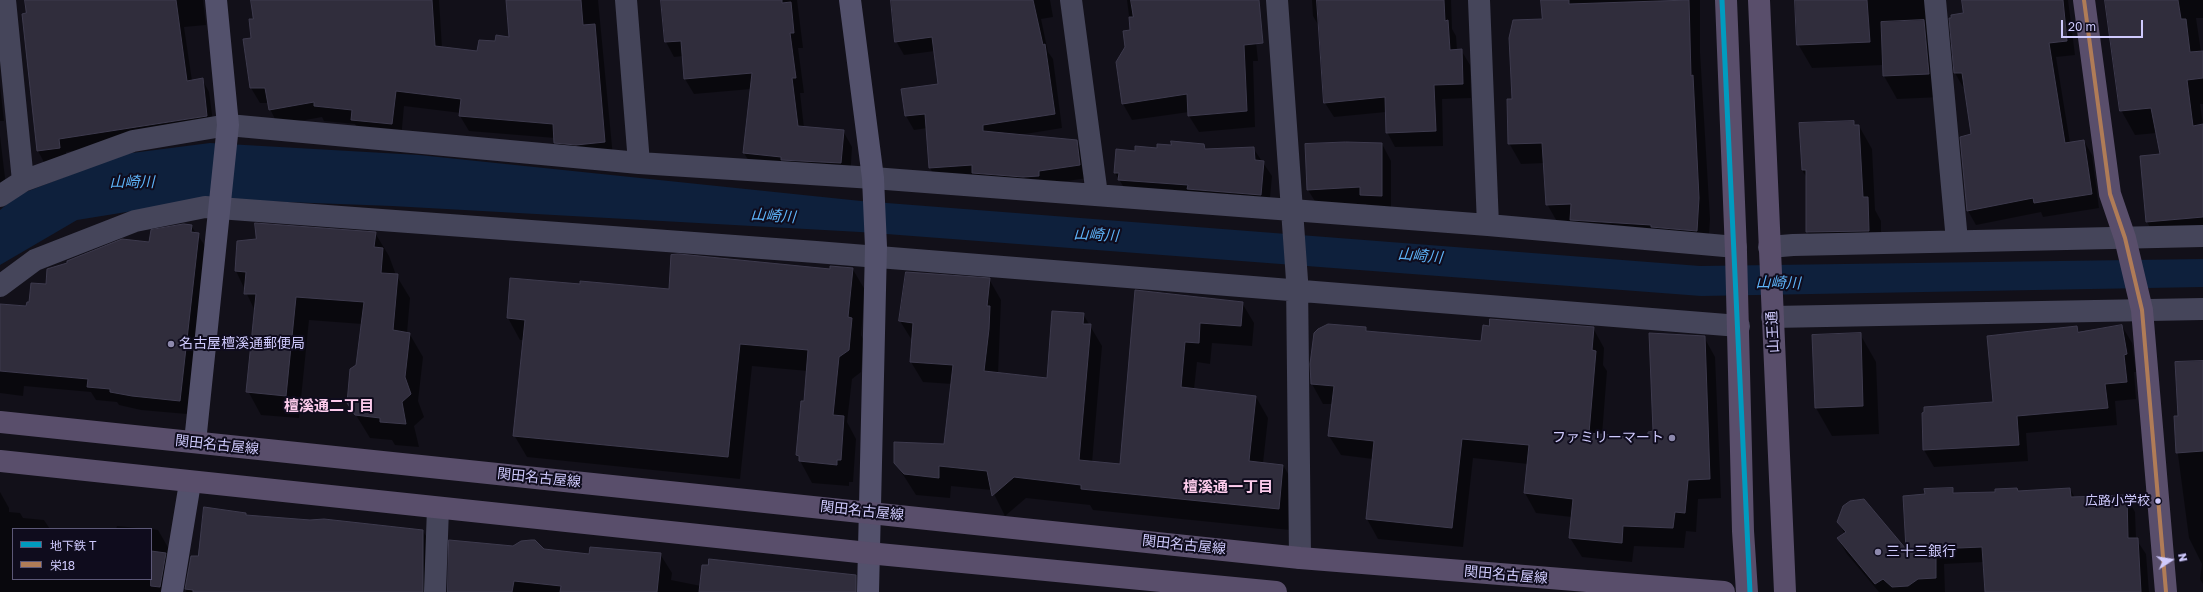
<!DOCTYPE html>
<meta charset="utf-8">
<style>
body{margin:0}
#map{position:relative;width:2203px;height:592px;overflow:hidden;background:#121019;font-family:"Golos Text","Noto Sans JP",sans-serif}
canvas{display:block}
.legend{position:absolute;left:12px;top:528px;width:140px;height:52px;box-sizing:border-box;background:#0f0c1d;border:1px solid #5c5877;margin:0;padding:5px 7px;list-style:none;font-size:12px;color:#cfcafd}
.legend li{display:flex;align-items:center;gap:8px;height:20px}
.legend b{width:20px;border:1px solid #5c5877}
.north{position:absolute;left:2151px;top:540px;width:40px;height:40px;-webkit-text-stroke:3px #0f0c1d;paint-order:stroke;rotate:78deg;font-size:11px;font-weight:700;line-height:16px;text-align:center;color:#cfcafd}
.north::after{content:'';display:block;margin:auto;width:14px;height:18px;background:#cfcafd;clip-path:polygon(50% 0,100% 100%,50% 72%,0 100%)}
.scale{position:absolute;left:2061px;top:20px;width:82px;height:18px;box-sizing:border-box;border:2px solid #cfcafd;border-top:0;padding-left:5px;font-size:12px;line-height:14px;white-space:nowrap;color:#cfcafd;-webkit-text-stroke:3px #0f0c1d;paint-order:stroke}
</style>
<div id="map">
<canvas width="2203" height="592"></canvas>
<ul class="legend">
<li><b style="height:5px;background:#009bbf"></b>地下鉄 T</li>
<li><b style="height:5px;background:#b07c57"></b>栄18</li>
</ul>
<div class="north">N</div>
<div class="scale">20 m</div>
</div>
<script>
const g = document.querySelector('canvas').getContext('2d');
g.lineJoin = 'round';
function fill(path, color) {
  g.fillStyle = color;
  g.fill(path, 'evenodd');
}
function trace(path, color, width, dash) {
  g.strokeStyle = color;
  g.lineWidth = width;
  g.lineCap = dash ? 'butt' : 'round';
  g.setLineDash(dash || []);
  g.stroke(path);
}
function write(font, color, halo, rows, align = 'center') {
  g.font = font + ' "Golos Text","Noto Sans JP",sans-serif';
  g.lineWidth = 4;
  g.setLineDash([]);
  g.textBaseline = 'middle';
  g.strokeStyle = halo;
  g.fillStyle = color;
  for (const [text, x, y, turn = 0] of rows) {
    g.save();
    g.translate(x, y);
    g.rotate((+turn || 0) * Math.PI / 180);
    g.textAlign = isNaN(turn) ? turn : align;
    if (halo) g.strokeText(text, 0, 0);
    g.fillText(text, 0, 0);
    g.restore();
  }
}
const water = new Path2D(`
 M210,143L419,155L861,201L1700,266L2203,259V287L1701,296L860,232L392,206L207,199L77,220L0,265V210L18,195L124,154Z`);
const shadow = new Path2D(`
 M26,0H203L206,25L184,27L192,81L202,79L209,92L214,129L66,152L67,161L45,164L38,151Z
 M252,0H439L442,48L478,52L496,42L510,38L507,0H598L613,157L564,158L555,138L469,131L460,116L461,113L404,106L401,139L361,135L355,124L324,121L322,117L278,125L270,109L269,103H260L251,88L254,19Z
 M662,0H797L803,48H798L804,93H800L804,128L843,131L852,147L850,179L753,168L744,153L751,89L694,94L685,79L683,56L674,57L666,42Z
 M891,0H1050L1053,17L1041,19L1048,52L1053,59L1062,128L1019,135L1076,141L1084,155L1088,178L1046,184L938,182L930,168L927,128L914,130L906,116L903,90L939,85L935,51L904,55L896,41Z
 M1127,0H1248L1254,23L1258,61H1253L1255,127L1199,132L1189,116V112L1132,120L1123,104L1126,47L1131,31Z
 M1312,0H1451L1452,29L1456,36L1457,50H1461L1470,65L1471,98L1442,99L1443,146L1395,147L1387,132L1386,112L1334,117L1325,103L1320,28L1313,16Z
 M1542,0H1700V52L1710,219L1708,251L1559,225L1547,204L1545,163L1521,164L1509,143L1513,100L1543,19Z
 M1794,0H1928L1942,97L1897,99L1884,76L1883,65L1812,68L1798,44Z
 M1964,0H2068L2075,55L2056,57L2070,143L2084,141L2092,155L2099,208L2043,217L2041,212L1976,225L1968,211L1972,135L1965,87H1963L1955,73L1950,16L1965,14Z
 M2106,0H2203V18H2196L2201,52H2203V104H2200L2203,125V242L2161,246L2147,222L2141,157L2161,155L2157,133L2135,135L2121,110Z
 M0,85L4,121H0Z
 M1853,122L1856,126H1859L1872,149L1875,210L1881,221V253L1820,254L1807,231V178L1802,170L1800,124Z
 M0,136L6,186L0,194Z
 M1382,144L1391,161V212L1370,211L1366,204L1318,206L1308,190Z
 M1204,145L1207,150L1253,148L1272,176L1269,209L1128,194L1115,173L1136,152Z
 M191,226L206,247L187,414L141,410L119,405L117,402L96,400L91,392L24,386L23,396L0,393V305L27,307L47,285Z
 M375,233L389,256L396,275L410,298L407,333H409L423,357L418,401L424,417L414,426L419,447L395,445L392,440L370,438L348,402L357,366L362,324L309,320L299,418L261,415L248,391L255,311L236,271Z
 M852,268L865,290L861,335L864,341L861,372L852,379L847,422L856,439L853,482H849V486L812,483L797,455L808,371L752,366L740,479L527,457L514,435L524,340H520L508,318L670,290Z
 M907,273L989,279L1001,300L998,374L1048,379L1083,314L1102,346L1092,463L1121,465L1136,291L1242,303L1254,323L1252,346L1212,343L1210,364L1197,362L1194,389L1256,397L1268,418L1263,463L1283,465L1295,486L1290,530L1093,510L1090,505L1026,498L1005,516L992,490L951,486L950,498L916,495L895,462L945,445L952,384L923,382L911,362L913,342L900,321Z
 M2122,326L2132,343L2136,372H2134L2136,399L2115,401L2117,425L2026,433L2028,461L1934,467L1924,450L1923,414L1995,403L2077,327L2080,333Z
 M1365,328L1368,332L1482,342L1593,328L1604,348L1603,365L1607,371L1602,435L1649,440L1704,337L1715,357L1721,498L1698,499L1696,532L1686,531L1684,548L1634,546L1632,562L1582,557L1570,538L1572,517L1536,513L1525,493L1528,464L1473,458L1463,547L1378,539L1367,519L1373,459L1341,455L1329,436L1333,404H1323L1312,384Z
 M1860,334L1876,362L1879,434L1832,436L1816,408L1813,336Z
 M2203,362V584L2200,579L2202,564L2189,538L2177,447L2179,417Z
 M1952,489L1955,494L2070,489L2075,498L2126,496L2135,512L2136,539L2146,554L2149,592H1986L1984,562L1944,564L1945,592H1879L1847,554L1838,539L1845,534L1838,522L1907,552L1926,495Z
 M0,492L9,508V512L20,513L23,518L44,520L50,529H13V579H151V529L158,530L169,549L174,592H0Z
 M246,514L247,516L423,531L434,550L433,592H186L192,557H198Z
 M117,526L148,529H116Z
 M543,550L590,555L660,554L672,573L671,580L701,586L847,592H448Z`);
const building = new Path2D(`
 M25,0H176L187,81L203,78L207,116L59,139L60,148L37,151L22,14L26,13Z
 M251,0H432L435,46L477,51L479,40L495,41L496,35L509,37L506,0H581L583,25L595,24L605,142L576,145L554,143L553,124L459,116L461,99L396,91L392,124L351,120L352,110L314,106V102L269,110L265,88H250L243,39L251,38L249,19H253Z
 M661,0H782V3L791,2L794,33H790L796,78H792L798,126L844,130L841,163L781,160V157L743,153L752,73L684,79L681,41L665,42Z
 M891,0H1033L1043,45L1045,44L1055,114L983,125V131L1077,140L1080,165L1039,171V176L1023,177L972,173V165L929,168L925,114L905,116L901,89L938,84L932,37L895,42Z
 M1131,0H1259L1263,43L1244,45L1247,111L1188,116L1187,94L1122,104L1116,62L1125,47L1123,31L1130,30L1129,17H1133Z
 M1317,0H1444L1445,21L1448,20L1450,50L1462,49L1463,84L1434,85L1436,131L1386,133L1385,97L1324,103Z
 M1541,0H1569V4L1689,0L1691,76L1693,75L1699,198L1697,231L1651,227V225L1570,220L1571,204L1546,205L1542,143L1508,144L1507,99H1512L1509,38L1513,20L1542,19Z
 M1795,0H1867L1870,42L1797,45Z
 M1962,0H2063L2067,41L2049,43L2065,143L2084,140L2092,194L2034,203L2033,198L1967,211L1960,137L1971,134L1962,73H1954L1949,18H1951V15L1963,13Z
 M2105,0H2178L2181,19H2186L2190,52L2203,51V78L2187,80L2193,126L2203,124V217L2146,222L2140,156L2160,154L2151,108L2120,111Z
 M1924,20L1929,74L1883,76L1881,22Z
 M1854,121V125H1859L1863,197H1868L1869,231L1806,232V170H1802L1799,123Z
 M1171,141L1204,144L1205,149L1254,147L1255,160L1264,161L1261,195L1187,189L1188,185L1118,180L1119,173H1114L1116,149L1135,151V146L1157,148V144L1171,145Z
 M1346,142L1382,143V196L1360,195V187L1307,190L1305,144Z
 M255,223L376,232L374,247L383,248L381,273L398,274L393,330L410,333L405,377L411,394L402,402L406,424L380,422V418L355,415L347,403L350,369L356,365L364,302L296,297L286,396L246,392L256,294H244L246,272L235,271L237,241L256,239Z
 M184,224L192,225L191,232L199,233L180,401L132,396L110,392V389L87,387L88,379L0,371V304L26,306L27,302H29L31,283L46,284L47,269L67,263V261L122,239L149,242L151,230Z
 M679,254L830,269V266L853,268L848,317L852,318L849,350L839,357L833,415L844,416L841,460H837V465L799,461V456L796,455L801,401H804L808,350L740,344L728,457L513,436L525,320L507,318L510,278L580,284V281L669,289L671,255Z
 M906,272L990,278L987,306H990L989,329L984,371L1047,378L1052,311L1084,313L1083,324H1091L1079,460L1120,464L1135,290L1243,302L1241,326L1200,323L1199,343L1185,342L1181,387L1256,396L1249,461L1283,465L1279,509L1081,489V485L1014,477L992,496L987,471L939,466V478L904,474L894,463V442L944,444L953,365L910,362L913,323L899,321Z
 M1490,319L1594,327L1592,350L1596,351L1589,433L1648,439V432L1653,431L1649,333L1705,336L1710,479L1688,480L1685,513L1675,512L1673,528L1623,526L1622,543L1569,538L1573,499L1524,493L1529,445L1462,439L1452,528L1366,519L1374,441L1328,436L1334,386L1311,384L1310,364L1314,333L1318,329L1328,324L1366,327V331L1481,341L1483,325L1489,326Z
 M2122,325L2127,354L2124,355L2127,382L2105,384L2108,408L2017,416L2019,445L1923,450L1922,413L1924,412V407L1993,402L1987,336L2077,326L2078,332Z
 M1861,333L1863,406L1815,408L1812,335Z
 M2203,361V451L2176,453L2174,416H2178L2175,362Z
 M1953,488V493L1995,492V489L2017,488L2018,491L2070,488L2071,497L2127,495L2128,538H2138L2141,592H1985L1982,547L1936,549V578L1918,579L1908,586L1892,587L1883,579L1875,584L1837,538L1846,532L1837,522L1843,506L1850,501L1864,499L1906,549L1903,496L1925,494L1924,489Z
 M204,507L246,513V515L310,520L324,519L423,530V592H193V590L185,589L191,556H198Z
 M449,540L513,546L521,541L531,540H535L544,549L589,554L590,547L661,553L657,592H560L561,586L514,581L512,592H448Z
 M151,551L166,553L160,587L151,586Z
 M709,559L856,575V592H699L702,565H708Z`);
const street = new Path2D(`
 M5,0L23,181
 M626,0L639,163
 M1071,0L1097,195
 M1277,0L1297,280L1300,558
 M1479,0L1488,225
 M1935,0L1957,241
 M0,196L23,181L133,141L228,125L639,163L873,178L1488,225L1736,247
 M1769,247L1793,245L2203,236
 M0,286L35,260L135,221L205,207L816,252L1739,326
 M1772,317L2203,309
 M435,592L438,508`);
const secondary = new Path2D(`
 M850,0L873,178L876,247L868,592
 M195,442L228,125L216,0
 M172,592L190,483`);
const primary = new Path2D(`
 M1726,0L1736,252L1743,531L1747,592
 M1759,0L1785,592
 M2084,0L2110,194L2125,238L2142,310L2166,592
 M0,422L1300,558L1724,592
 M0,461L868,553L1276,592`);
const bus1 = new Path2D(`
 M2084,0L2110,194L2125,238L2142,310L2166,592`);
const metro1 = new Path2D(`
 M1722,0L1750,592`);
const markers = [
 [171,344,4,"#8d89ad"],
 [1672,438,4,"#8d89ad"],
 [2158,501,3.5,"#cfcafd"],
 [1878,552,4,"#8d89ad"]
];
const busNames = [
 ["広路小学校",2150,501]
];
const streetNames = [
 ["山王通",1773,332,-93],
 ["関田名古屋線",217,445,6],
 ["関田名古屋線",539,478,6],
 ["関田名古屋線",862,511,6],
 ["関田名古屋線",1184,545,6],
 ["関田名古屋線",1506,575,5]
];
const poiNames = [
 ["名古屋檀溪通郵便局",179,344],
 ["ファミリーマート",1664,438,"right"],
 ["三十三銀行",1886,552]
];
const waterNames = [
 ["山崎川",132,182],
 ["山崎川",773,216,4],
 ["山崎川",1096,235,3],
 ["山崎川",1420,256,5],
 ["山崎川",1778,283,1]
];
const neighbourhoodNames = [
 ["檀溪通二丁目",329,406],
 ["檀溪通一丁目",1228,487]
];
fill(water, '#0e203c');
fill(shadow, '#0007');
fill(building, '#302d3c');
trace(building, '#3d3a4d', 1);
trace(street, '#45455a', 22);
trace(secondary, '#53516c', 22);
trace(primary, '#594e6b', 22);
trace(bus1, '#b07c57', 4);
trace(metro1, '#009bbf', 5);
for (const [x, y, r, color] of markers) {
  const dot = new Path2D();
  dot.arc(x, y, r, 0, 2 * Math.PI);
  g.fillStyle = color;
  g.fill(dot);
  trace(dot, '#0f0c1d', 1.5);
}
write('13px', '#cfcafd', '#0f0c1d', busNames, 'right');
write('14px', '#cfcafd', '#0f0c1d', streetNames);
write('14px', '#cfcafd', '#0f0c1d', poiNames, 'left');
write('italic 15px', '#5db3f8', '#0f0c1d', waterNames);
write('bold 15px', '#fdccec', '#0f0c1d', neighbourhoodNames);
</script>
